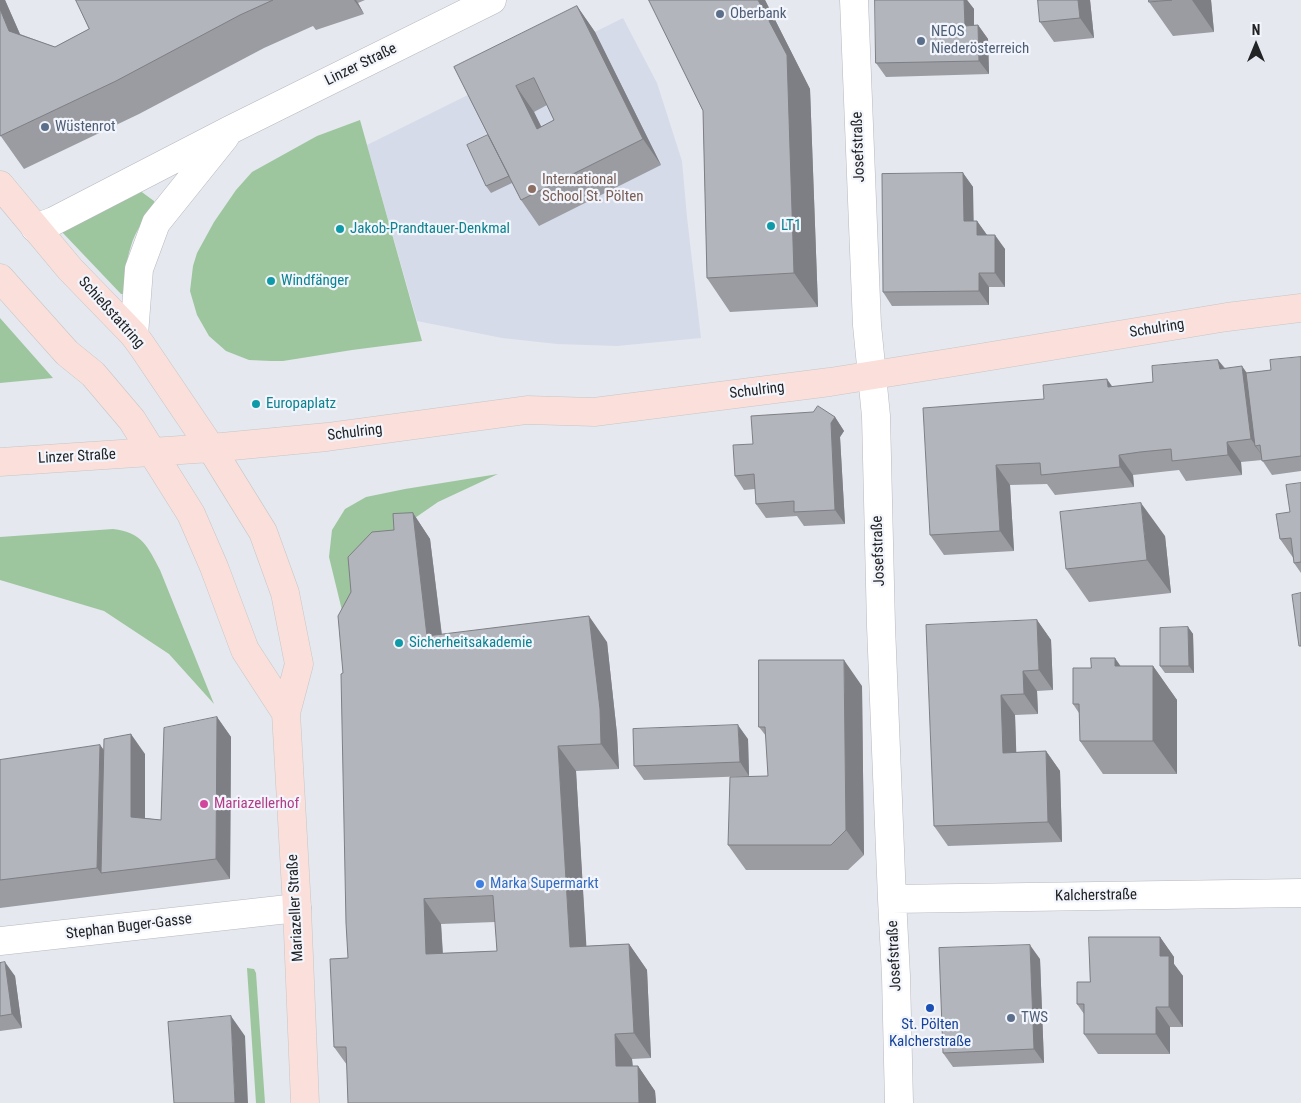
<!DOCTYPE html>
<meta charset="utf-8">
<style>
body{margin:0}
#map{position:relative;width:1301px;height:1103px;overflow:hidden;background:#e5e8ef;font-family:"Roboto Condensed",sans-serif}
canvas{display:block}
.north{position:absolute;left:1231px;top:20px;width:50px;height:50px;-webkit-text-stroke:4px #f3f5fc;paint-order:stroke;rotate:0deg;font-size:14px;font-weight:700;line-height:20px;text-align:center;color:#222325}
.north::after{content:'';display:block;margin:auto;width:18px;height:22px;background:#222325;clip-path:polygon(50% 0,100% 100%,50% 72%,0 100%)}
</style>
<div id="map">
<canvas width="1301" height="1103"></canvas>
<div class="north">N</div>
</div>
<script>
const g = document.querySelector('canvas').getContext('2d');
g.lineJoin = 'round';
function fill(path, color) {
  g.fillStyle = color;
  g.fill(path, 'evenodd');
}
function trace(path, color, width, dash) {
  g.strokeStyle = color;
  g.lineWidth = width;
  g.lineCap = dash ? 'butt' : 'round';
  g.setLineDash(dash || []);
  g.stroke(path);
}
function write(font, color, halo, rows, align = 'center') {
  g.font = font + ' "Roboto Condensed",sans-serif';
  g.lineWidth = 4.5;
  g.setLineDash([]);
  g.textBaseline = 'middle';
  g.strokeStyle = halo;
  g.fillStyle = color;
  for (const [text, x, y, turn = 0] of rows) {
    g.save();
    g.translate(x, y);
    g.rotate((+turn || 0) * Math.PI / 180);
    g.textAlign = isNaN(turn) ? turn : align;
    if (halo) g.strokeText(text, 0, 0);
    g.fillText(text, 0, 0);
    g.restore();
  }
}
const built = new Path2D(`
 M623,18L657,83L682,161L687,217L701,338L617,346L557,344L502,338L417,321L367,145Z`);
const green = new Path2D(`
 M360,120L422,341L352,350L283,361H271L249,360L226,351L209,336L197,315L190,291L193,266L197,253L214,222L236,190L252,172L317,136Z
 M139,190L154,201L155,204C146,217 135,231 131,246C126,260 125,279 124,294H121L62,232Z
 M0,318L53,378L0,383Z
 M498,474L438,502L399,529L347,631L329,557L332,530L345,509L366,497L405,489Z
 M113,529C142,532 148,547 160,570L214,704L169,654L104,611L0,580V537Z
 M247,968L254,969L256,973L265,1103H256Z`);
const minor = new Path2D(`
 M854,0L867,325L876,416L881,626L892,899L896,976L899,1103
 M35,228L54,221L230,130L492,0
 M134,335L139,269L156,223L225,137
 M892,899L1301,893
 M0,941L297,908`);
const major = new Path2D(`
 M0,185L70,269L134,335L142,346L211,448L263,532L285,593L299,664L286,713L297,908L305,1103
 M0,278L67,353L93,374L132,420L191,514L214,567L245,650L286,713
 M0,462L211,448L327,437L527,410L594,412L830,382L961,361L1227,317L1301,308`);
const wall = new Path2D(`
 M0,0H5L20,34L55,47L89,29L76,0H365L358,3L364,14L316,30L313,26L264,48L139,114L24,169L0,135Z
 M649,0H765L810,89L818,307L730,312L707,278L703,111Z
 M964,0H967L974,9V25H978L988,39L989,74L886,77L876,63Z
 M1038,0H1090L1094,38L1054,42L1040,22Z
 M1149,0H1211L1214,32L1173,36L1149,2Z
 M577,6L595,32L661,165L539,226L521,200L512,183L491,193L486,186L488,135L454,67ZM547,105L554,120L541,127L534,112Z
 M963,173L973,187V221H977L987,235L1005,249V287H989V305L892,306L883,292Z
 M1301,357V471L1272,475L1262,460L1241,462L1242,475L1186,481L1179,470L1133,475L1134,487L1055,495L1047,484L1010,485L1014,551L944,555L930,535L1044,399L1112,387L1153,382L1218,360L1225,368L1246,373L1271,370Z
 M835,417L844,431L840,437L845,524L804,526L797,516L766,518L756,504L755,489L744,490L735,476Z
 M1301,483V573L1294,563V559L1280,539Z
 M413,513L430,539L442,635L607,642L617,734L619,769L576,771L586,946L629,944L647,970L651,1058L632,1059L633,1066H638L655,1091L656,1103H348L347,1065L334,1047L348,958L343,673L351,592L394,530ZM495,922L497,951L443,953L441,924Z
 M1165,536L1171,593L1089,602L1066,569Z
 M1037,620L1051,640L1053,690L1037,691L1038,714L1015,715L1016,752L1046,751L1060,771L1062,842L948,846L934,826Z
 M1188,627L1193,634L1194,673H1165L1160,666Z
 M1121,666H1153L1177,700V774H1103L1080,741L1079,713L1073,704L1091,668Z
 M862,686L864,855L848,870H746L728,845L768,776L766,736L759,727Z
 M217,717L231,737L230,879L0,908V760L100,745L104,750L145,754V818L161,820Z
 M748,739L749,776L644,780L634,766Z
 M1160,937L1174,957V964L1183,976V1027H1170V1054H1098L1084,1034V1014L1077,1004Z
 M1040,959L1044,1063L953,1067L943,1053Z
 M0,963L15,976L22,1028L0,1031Z`);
const shadedWall = new Path2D(`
 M0,0H5L33,64L9,31L0,9Z
 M354,0H356L358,3L364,14Z
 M758,0H765L810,89L818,307L794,273Z
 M964,0H967L974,9V39L965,26Z
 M1078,0H1090L1094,38L1080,18Z
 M1192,0H1211L1214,32Z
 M577,6L595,32L661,165L643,139Z
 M978,25L988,39L989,74L979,61Z
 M516,86L534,112L555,154L537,129Z
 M963,173L973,187L974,235L964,221Z
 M977,221L987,235H977Z
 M995,235L1005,249V287L995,273Z
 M979,273L989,287V305L979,291Z
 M1218,360L1233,380L1220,369Z
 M1242,366L1256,386L1255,446L1265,459L1251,439Z
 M1107,379L1121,399L1108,387Z
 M835,417L844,431L840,437L845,524L835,510L831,423Z
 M1227,442L1241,462L1242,475L1228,455Z
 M1119,455L1133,475L1134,487L1120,467Z
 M996,465L1010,485L1014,551L1000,531Z
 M1141,503L1165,536L1171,593L1147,560Z
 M413,513L430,539L445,662L427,636Z
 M589,616L607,642L617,734L619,769L601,744Z
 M1037,620L1051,640L1053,690L1039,670Z
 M1188,627L1193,634L1194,673L1189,666Z
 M1115,658L1138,691L1115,666Z
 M844,660L862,686L864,855L846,830Z
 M1153,666L1177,700V774L1153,741Z
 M1023,671L1037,691L1038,714L1024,694Z
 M1001,695L1015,715L1017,773L1003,753Z
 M217,717L231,737L230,879L216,859Z
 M738,725L748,739L749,776L740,762Z
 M131,734L145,754V837L131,817Z
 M100,745L118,770L101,873L97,868Z
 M558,746L576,771L588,973L570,947Z
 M1046,751L1060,771L1062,842L1048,822Z
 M424,899L441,924L444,979L426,954Z
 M1160,937L1174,957V964L1183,976V1027L1169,1007L1160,956Z
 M629,944L647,970L651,1058L634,1033Z
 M1030,945L1040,959L1044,1063L1034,1049Z
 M5,962L15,976L22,1028L12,1014Z
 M1156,1007L1170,1027V1054L1156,1034Z
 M231,1016L245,1036L248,1103H235Z
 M615,1034L632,1059L634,1092L616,1066Z
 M638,1066L655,1091L656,1103H639Z`);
const building = new Path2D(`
 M76,0H273L240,15L116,81L0,136V9L9,31L55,47L89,29Z
 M649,0H758L787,55L794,273L707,278L703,111Z
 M875,0H964L965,26L978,25L979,61L876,63Z
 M1038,0H1078L1080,18L1040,22Z
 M1149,0H1172L1149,2Z
 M577,6L643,139L521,200L454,67ZM534,78L554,120L537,129L516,86Z
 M488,135L509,176L486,186L467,145Z
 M963,173L964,221H977V235H995V273H979V291L883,292L882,174Z
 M1301,357V456L1262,461L1260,445L1255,446L1246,373L1271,370L1270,360Z
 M1218,360L1220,369L1242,366L1251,439L1227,442L1228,455L1172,461L1171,449L1140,452L1119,455L1120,467L1041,475L1040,463L996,465L1000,531L930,535L923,408L1044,399L1043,385L1107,379L1108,387L1153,382L1152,366Z
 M818,406L835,417L831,423L835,510L794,512V501L756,504L754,474L735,476L733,445L753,444L751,416L813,412Z
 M1301,483V562L1294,563L1291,538L1280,539L1276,514L1290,512L1286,485Z
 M1141,503L1147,560L1066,569L1060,512Z
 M413,513L427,636L589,616L600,709L601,744L558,746L570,947L629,944L634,1033L615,1034L616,1066H638L639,1103H348L346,1047H334L330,959L348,958L346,923L341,674L343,673L338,616L351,592L348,557L372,532L394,530L393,514ZM493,896L497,951L426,954L424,899Z
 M1301,593V646H1299L1292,595Z
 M1037,620L1039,670L1023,671L1024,694L1001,695L1003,753L1046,751L1048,822L934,826L926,625Z
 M1188,627L1189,666H1160V628Z
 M1091,658H1115V666H1153V741H1080L1079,704H1073V668H1091Z
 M759,660H844L846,830L831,845H728L730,777L768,776L765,727H759Z
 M217,717L216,859L101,873L104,739L131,734V817L161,820L164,728Z
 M738,725L740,762L634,766L633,729Z
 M100,745L97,868L0,880V760Z
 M1089,937H1160V956H1169V1007H1156V1034H1084V1004H1077V982H1090Z
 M1030,945L1034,1049L943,1053L939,948Z
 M5,962L12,1014L0,1016V963Z
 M231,1016L235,1103H174L168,1022Z`);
const markers = [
 [720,14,5,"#5c6f8a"],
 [921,41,5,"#5c6f8a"],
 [45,127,5,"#5c6f8a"],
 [532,189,5,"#8d6e63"],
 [771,226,5,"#0f9aa8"],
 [340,229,5,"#0f9aa8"],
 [271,281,5,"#0f9aa8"],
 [256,404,5,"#0f9aa8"],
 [399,643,5,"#0f9aa8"],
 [204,804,5,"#d1479c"],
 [480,884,5,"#3f7fe0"],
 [930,1008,5,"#1a4fb4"],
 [1011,1018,5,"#5c6f8a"]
];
const serviceNames = [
 ["Oberbank",730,14],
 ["NEOS",931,32],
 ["Niederösterreich",931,49],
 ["Wüstenrot",55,127],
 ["TWS",1021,1018]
];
const streetNames = [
 ["Linzer Straße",361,65,-26],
 ["Josefstraße",859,147,-92],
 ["Schießstattring",111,313,48],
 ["Schulring",1157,329,-9],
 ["Schulring",757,391,-7],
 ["Schulring",355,433,-7],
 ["Linzer Straße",77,457,-3],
 ["Josefstraße",879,551,-92],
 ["Kalcherstraße",1096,896,-1],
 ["Mariazeller Straße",296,908,-93],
 ["Stephan Buger-Gasse",129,927,-7],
 ["Josefstraße",895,956,-93]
];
const educationNames = [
 ["International",542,180],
 ["School St. Pölten",542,197]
];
const cultureNames = [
 ["LT1",781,226],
 ["Jakob-Prandtauer-Denkmal",350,229],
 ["Windfänger",281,281],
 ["Europaplatz",266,404],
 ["Sicherheitsakademie",409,643]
];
const hotelNames = [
 ["Mariazellerhof",214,804]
];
const shopNames = [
 ["Marka Supermarkt",490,884]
];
const transitNames = [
 ["St. Pölten",930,1025],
 ["Kalcherstraße",930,1042]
];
fill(built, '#d6dbe9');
fill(green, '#9dc69e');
trace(minor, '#b6b8bf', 29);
trace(major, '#c6c6c6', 29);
trace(minor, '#fff', 28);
trace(major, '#fadfda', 28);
fill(wall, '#9a9ca2');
fill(shadedWall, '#7d7f84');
fill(building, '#b3b5bc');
trace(building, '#7d7f84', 1);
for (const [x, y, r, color] of markers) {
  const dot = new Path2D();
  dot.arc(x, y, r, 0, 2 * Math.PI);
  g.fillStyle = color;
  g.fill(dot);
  trace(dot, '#f3f5fc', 2);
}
write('15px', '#4e5e75', '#f3f5fc', serviceNames, 'left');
write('15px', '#222325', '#f3f5fc', streetNames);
write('15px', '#785e54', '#f3f5fc', educationNames, 'left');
write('15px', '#0d838f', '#f3f5fc', cultureNames, 'left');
write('15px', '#b23c85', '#f3f5fc', hotelNames, 'left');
write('15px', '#366cbe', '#f3f5fc', shopNames, 'left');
write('15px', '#164399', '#f3f5fc', transitNames);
</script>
